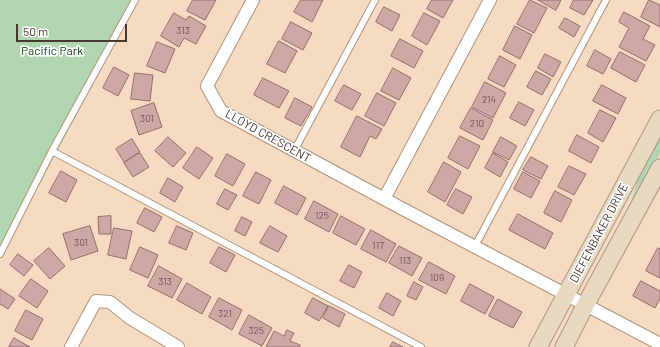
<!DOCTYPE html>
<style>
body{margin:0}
#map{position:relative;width:660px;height:347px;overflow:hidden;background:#f7dac2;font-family:Barlow,sans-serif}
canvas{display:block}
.scale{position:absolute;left:16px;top:24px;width:111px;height:18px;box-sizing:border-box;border:2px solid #453a30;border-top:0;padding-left:5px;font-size:12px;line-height:14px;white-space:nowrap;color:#453a30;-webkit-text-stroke:3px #fff;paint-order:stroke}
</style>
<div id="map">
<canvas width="660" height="347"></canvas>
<div class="scale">50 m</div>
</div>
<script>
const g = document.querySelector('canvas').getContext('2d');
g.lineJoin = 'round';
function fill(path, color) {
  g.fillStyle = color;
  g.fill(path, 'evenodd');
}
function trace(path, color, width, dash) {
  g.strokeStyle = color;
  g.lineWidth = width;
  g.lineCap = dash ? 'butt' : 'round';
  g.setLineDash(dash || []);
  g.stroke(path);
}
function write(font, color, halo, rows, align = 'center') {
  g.font = font + ' Barlow,sans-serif';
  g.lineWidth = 3.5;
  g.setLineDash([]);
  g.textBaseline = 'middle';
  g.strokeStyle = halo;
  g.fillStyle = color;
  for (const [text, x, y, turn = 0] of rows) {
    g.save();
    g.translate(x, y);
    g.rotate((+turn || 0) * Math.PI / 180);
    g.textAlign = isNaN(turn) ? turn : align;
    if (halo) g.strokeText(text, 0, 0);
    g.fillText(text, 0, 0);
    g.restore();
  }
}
const green = new Path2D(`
 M0,0H138L0,258Z
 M660,134V153L635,200L632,198L642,168Z`);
const building = new Path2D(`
 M193,0H216L205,20L187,11Z
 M301,0H323L312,22L294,12Z
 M432,0H453L443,18L427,9Z
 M530,0L547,8L534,33L517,24Z
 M538,0H561L556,10Z
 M574,0H593L584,15L570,8Z
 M649,0L660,5V27L641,17Z
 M384,7L400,15L392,31L376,22Z
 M624,12L650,26L643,39L655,45L646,61L619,47L629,28L619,22Z
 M174,13L186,20L189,16L206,26L196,44L184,38L179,47L161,36Z
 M424,13L440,21L427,45L412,36Z
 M565,18L580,26L574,37L559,28Z
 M291,22L312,33L303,50L282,39Z
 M515,26L532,35L520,59L503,50Z
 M400,39L423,51L414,68L391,56Z
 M279,41L297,51L285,73L267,64Z
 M157,42L175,49L165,73L147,66Z
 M595,50L611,59L603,74L587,66Z
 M620,52L645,65L636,82L611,68Z
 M545,54L561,62L553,77L538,68Z
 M500,56L516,65L504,87L488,79Z
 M114,67L129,75L118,96L103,88Z
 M393,68L411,78L399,100L381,91Z
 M536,71L551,79L542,95L527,87Z
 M135,73L153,75L150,101L131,99Z
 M263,78L289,91L279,108L254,95Z
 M485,82L506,93L493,118L472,107Z
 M344,85L361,94L352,110L335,101Z
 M602,85L626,98L618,114L593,101Z
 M377,93L396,103L384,126L365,116Z
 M295,98L312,107L301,126L285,118Z
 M519,102L534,110L525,126L510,118Z
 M154,103L162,127L139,135L131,111Z
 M471,108L493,120L483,140L460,128Z
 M600,110L616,118L603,142L588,133Z
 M357,116L382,129L376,139L370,136L360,157L341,147Z
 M577,135L599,147L591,163L569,151Z
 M460,136L480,146L468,169L448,158Z
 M168,137L186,153L173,167L155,151Z
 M501,137L517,146L509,160L493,152Z
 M132,139L140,152L124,162L116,149Z
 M197,147L213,158L199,179L183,168Z
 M140,153L149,167L133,177L124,163Z
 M493,153L508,162L500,177L485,168Z
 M227,154L245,164L233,186L215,176Z
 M531,157L548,166L541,179L523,170Z
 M444,162L461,172L445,202L428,192Z
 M569,166L586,174L574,195L558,187Z
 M61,171L77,180L66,202L49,193Z
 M256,172L271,180L259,204L243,196Z
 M523,172L540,181L531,198L514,189Z
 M168,178L183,187L175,202L160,193Z
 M284,186L306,198L297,215L275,203Z
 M225,189L237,195L228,210L217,204Z
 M456,189L472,197L463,214L447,205Z
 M555,191L572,200L561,222L544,213Z
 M314,201L338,214L329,232L305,219Z
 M145,208L162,217L154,232L137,223Z
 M518,214L553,233L545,249L509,230Z
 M111,216V234H99L98,217Z
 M341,216L365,229L356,245L333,233Z
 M242,217L252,222L245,236L235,231Z
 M90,226L98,251L71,260L63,234Z
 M177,226L193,233L186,250L169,243Z
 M270,226L287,236L278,252L260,243Z
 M114,228L132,231L126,259L108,255Z
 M371,230L396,244L386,262L361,249Z
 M399,246L422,258L412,276L389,263Z
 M140,247L158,255L148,278L130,270Z
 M219,247L235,255L226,272L210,263Z
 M49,248L65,266L50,279L34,261Z
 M658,248L660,249V278L646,271Z
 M18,254L33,265L24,276L10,265Z
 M429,262L455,276L446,294L419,280Z
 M349,265L362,272L354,288L340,281Z
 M159,266L182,279L172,298L148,286Z
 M31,279L48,291L37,308L19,296Z
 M641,281L660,291V299L655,308L633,296Z
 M414,282L423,287L416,300L407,296Z
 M187,283L211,297L202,314L177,300Z
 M470,284L494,297L485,314L461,301Z
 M0,289L15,299L8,309L0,304Z
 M387,293L401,301L393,316L379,308Z
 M219,298L242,310L232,330L209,317Z
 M313,298L328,306L319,321L305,313Z
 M498,299L522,312L513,328L489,316Z
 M329,306L345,314L339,327L323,318Z
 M26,310L43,319L32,340L15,331Z
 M249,315L272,328L262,346L239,334Z
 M287,330L294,333L290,341L300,345V347H266L274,331L284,336Z
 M14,338L30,347H9Z
 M393,342L403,347H390Z`);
const lane = new Path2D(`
 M52,151L421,347
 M294,151L375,0
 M475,246L606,0
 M0,254L52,151L135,0`);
const street = new Path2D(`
 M253,0L207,86L221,111L401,208L660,344
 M384,199L490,0
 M71,347L96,301L110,302L130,318L178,347`);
const secondary = new Path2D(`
 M538,347L660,119
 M564,347L586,304L660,168`);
const numberNames = [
 ["313",183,31],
 ["214",489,100],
 ["301",147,119],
 ["210",477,124],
 ["125",322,216],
 ["301",81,243],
 ["117",378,246],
 ["113",405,261],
 ["109",437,278],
 ["313",165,282],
 ["321",225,314],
 ["325",256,331]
];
const parkNames = [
 ["Pacific Park",52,51]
];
const streetNames = [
 ["LLOYD CRESCENT",268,136,29],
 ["DIEFENBAKER DRIVE",599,233,-62]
];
fill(green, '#b1d5b1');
fill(building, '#cea8a5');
trace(building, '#906d6b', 1);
trace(lane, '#ad937c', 8);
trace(street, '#ad937c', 14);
trace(secondary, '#ad937c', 19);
trace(lane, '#fff', 6);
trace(street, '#fff', 12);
trace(secondary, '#e8dac2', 17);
write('10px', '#67564d', null, numberNames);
write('12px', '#074511', '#fff', parkNames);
write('12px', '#453a30', '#fff', streetNames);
</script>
